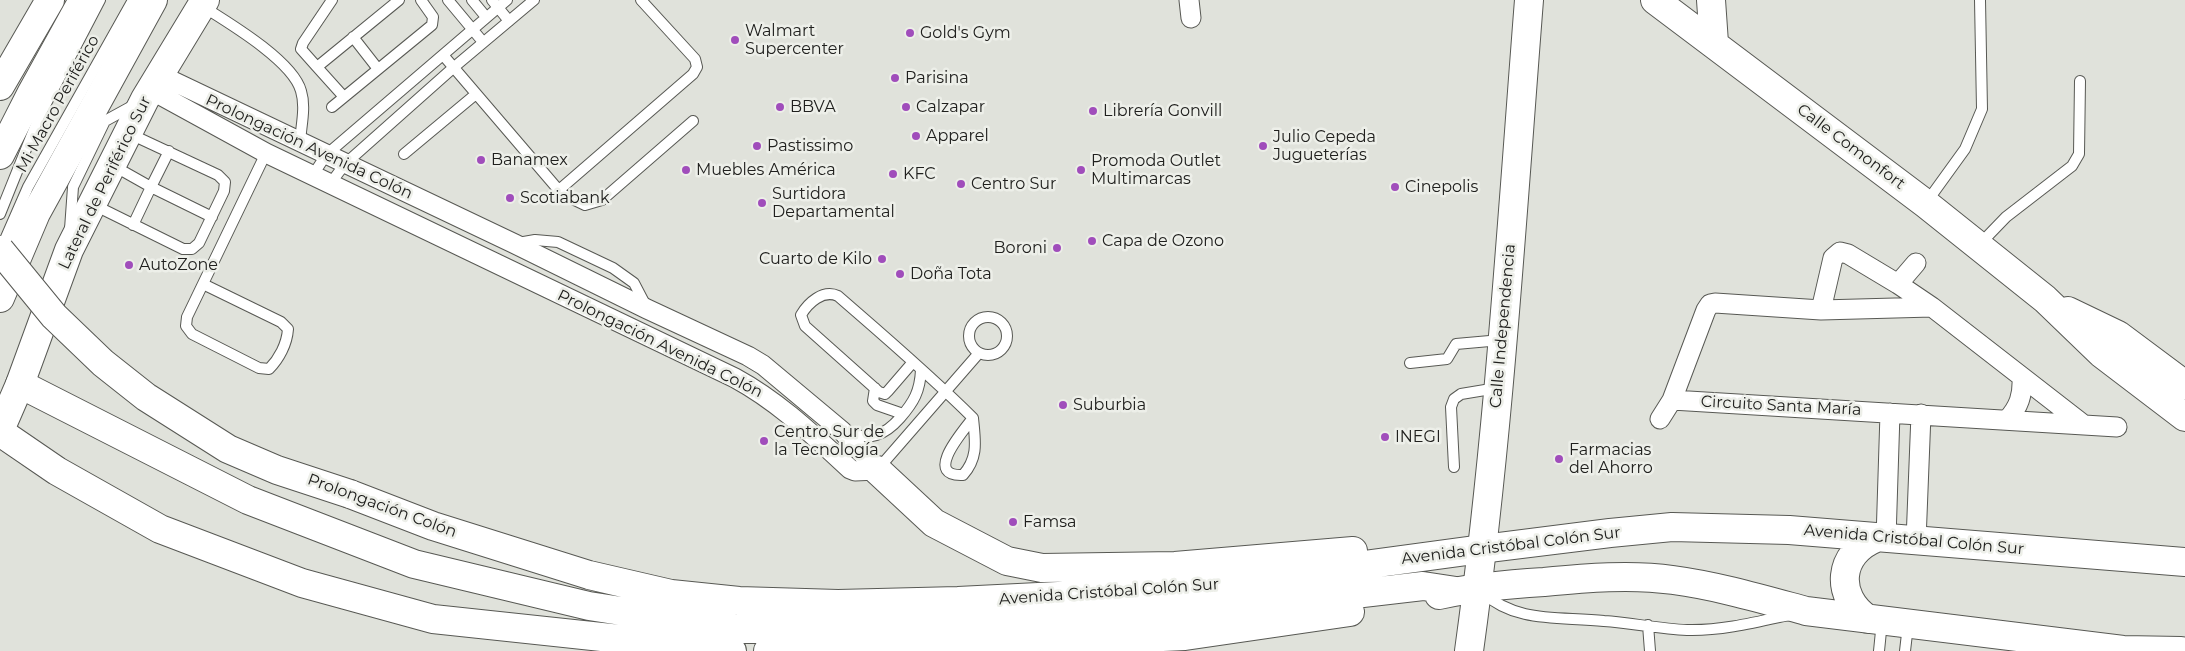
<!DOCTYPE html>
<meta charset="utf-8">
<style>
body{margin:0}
canvas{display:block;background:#e0e2db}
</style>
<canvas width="2185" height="651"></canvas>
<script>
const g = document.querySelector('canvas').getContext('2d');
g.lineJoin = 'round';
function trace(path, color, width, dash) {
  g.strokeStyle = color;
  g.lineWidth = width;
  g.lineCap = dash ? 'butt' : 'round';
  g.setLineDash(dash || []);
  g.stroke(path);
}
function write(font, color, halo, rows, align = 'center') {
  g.font = font + ' Montserrat,sans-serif';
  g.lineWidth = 5;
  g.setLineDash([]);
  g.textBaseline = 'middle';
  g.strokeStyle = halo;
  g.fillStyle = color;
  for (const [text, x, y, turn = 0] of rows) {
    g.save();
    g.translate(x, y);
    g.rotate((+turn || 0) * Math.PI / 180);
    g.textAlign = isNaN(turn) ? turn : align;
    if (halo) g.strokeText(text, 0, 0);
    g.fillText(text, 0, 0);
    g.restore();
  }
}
const lane = new Path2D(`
 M332,0L303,43L301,49L317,67L399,0
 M448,0L483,42
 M472,0L486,17
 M492,0L509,21
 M202,6C229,23 293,61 301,91C306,107 301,126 300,142
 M353,37L378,69
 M443,55L562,194L585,205L602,200L693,121
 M317,67L344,97
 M332,107L432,25L433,17L421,0
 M169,151L151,187L212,217
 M404,154L476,94
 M112,165L151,187L133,225
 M313,175L326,155L507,0
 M330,184L345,164L453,68L534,0
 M559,190L693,74L697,67L695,59L641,0
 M1926,203L1965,149L1982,109L1980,0
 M92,204L183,249H192L199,243L224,191L225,182L218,175L128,133
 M0,214L39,117L100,0
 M70,229L73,187L105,121L136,104
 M518,243L535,240L558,242L613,268L634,283L646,306
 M1979,245L2006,217L2072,166L2079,154L2080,81
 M0,251L28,187L133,0
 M203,284L281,322L288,329C287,344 279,359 269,369L259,368L192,334L186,326L187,317L266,153
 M969 336a19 19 0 1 1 38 0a19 19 0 1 1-38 0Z
 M913,362L888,391L885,394L879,392L805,326L801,315C808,303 823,289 838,296C884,336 930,375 973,418C975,440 979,457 963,475C922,477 964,430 973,418
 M1410,363L1447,359L1456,344L1501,340
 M875,388L873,401L877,405L903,414
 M848,433C871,440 884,436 900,418C914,402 920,391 921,370
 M1454,467L1451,407L1454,399L1461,394L1497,388
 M878,469L979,353
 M1482,592C1517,624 1561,616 1604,621C1632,623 1660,629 1687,630C1721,631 1757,622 1789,615
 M1648,625L1650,651
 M1879,651L1882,621
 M1905,651L1908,625`);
const street = new Path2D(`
 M1189,0L1191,18
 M160,75L515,244L647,309L748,356L763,365L842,431L877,470
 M151,90L266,153L735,378C779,402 813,435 850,469L855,471L877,470
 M1898,284L1916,263
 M1821,310L1833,258L1840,252L1848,254L1898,284L1932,307
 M1672,400L2117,427
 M1660,419L1672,400L1706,310L1710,304L1715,303L1821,310L1932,307L2084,425
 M2007,420C2019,407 2023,395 2022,377
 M1886,539L1890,413
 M1916,541L1921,414`);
const secondary = new Path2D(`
 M1655,0L1926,204L2045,299L2101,353L2185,417
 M1711,0L1714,43
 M0,86L50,0
 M2068,311L2118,335L2185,385
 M0,430L20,384L69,250L145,99L205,0
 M1469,651C1499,435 1512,217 1529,0`);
const primary = new Path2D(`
 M20,384L248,500L414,564L589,606L736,629H839L1182,614L1423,586L1456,591
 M0,432L57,471L160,529L302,583L433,619L732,651
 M877,470L934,523L1007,561L1042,568L1175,566L1353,551
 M350,494L433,526L589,575L671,594L739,601L838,604L958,601L1179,590L1482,549L1610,533L1672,527L1789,530L2185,562
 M1439,595C1474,587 1509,584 1544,582C1586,578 1631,574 1673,580C1718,586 1762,599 1806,611L2123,650L2181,651
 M1868,619C1834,596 1838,553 1876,538
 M768,651L960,646L1185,636L1350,612`);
const highway = new Path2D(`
 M0,155L31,94L83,0
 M0,298L36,213L153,0`);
const primaryBridge = new Path2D(`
 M0,250L54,316L103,363L146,397L228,449L277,470L350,494`);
const markers = [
 [910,33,5,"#a04dbb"],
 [735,40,5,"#a04dbb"],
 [895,78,5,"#a04dbb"],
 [780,107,5,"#a04dbb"],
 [906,107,5,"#a04dbb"],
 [1093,111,5,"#a04dbb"],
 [916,136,5,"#a04dbb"],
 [757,146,5,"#a04dbb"],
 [1263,146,5,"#a04dbb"],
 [481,160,5,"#a04dbb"],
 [686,170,5,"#a04dbb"],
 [1081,170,5,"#a04dbb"],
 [893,174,5,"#a04dbb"],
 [961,184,5,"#a04dbb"],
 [1395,187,5,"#a04dbb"],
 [510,198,5,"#a04dbb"],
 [762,203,5,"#a04dbb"],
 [1092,241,5,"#a04dbb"],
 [1057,248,5,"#a04dbb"],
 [882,259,5,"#a04dbb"],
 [129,265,5,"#a04dbb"],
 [900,274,5,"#a04dbb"],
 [1063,405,5,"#a04dbb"],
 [1385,437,5,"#a04dbb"],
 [764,441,5,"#a04dbb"],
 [1559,459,5,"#a04dbb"],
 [1013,522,5,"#a04dbb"]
];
const poiNames = [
 ["Walmart",745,31],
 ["Supercenter",745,49],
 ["Gold's Gym",920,33],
 ["Parisina",905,78],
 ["BBVA",790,107],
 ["Calzapar",916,107],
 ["Librería Gonvill",1103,111],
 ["Apparel",926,136],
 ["Julio Cepeda",1273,137],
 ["Jugueterías",1273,155],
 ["Pastissimo",767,146],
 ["Banamex",491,160],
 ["Promoda Outlet",1091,161],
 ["Multimarcas",1091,179],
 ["Muebles América",696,170],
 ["KFC",903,174],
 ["Centro Sur",971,184],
 ["Cinepolis",1405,187],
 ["Surtidora",772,194],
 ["Departamental",772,212],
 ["Scotiabank",520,198],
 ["Capa de Ozono",1102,241],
 ["Boroni",1047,248,"right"],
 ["Cuarto de Kilo",872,259,"right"],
 ["AutoZone",139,265],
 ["Doña Tota",910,274],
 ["Suburbia",1073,405],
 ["Centro Sur de",774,432],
 ["la Tecnología",774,450],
 ["INEGI",1395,437],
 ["Farmacias",1569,450],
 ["del Ahorro",1569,468],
 ["Famsa",1023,522]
];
const streetNames = [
 ["Mi Macro Periférico",58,104,-61],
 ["Prolongación Avenida Colón",309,147,25],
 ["Calle Comonfort",1851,147,37],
 ["Lateral de Periférico Sur",105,183,-64],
 ["Calle Independencia",1503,326,-85],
 ["Prolongación Avenida Colón",660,344,26],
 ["Circuito Santa María",1781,406,3],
 ["Prolongación Colón",382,506,20],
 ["Avenida Cristóbal Colón Sur",1914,540,5],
 ["Avenida Cristóbal Colón Sur",1511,546,-7],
 ["Avenida Cristóbal Colón Sur",1109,592,-4]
];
trace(lane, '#585954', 12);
trace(street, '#585954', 21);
trace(secondary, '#585954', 30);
trace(primary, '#585954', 30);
trace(highway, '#585954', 30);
trace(lane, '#fff', 10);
trace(street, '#fff', 19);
trace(secondary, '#fff', 28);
trace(primary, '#fff', 28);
trace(highway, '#fff', 28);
trace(primaryBridge, '#585954', 30, []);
trace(primaryBridge, '#fff', 28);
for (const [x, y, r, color] of markers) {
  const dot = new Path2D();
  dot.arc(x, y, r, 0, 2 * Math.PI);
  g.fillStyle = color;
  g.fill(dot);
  trace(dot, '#edefe9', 2);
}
write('16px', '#20201e', '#edefe9', poiNames, 'left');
write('16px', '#20201e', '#edefe9', streetNames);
</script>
